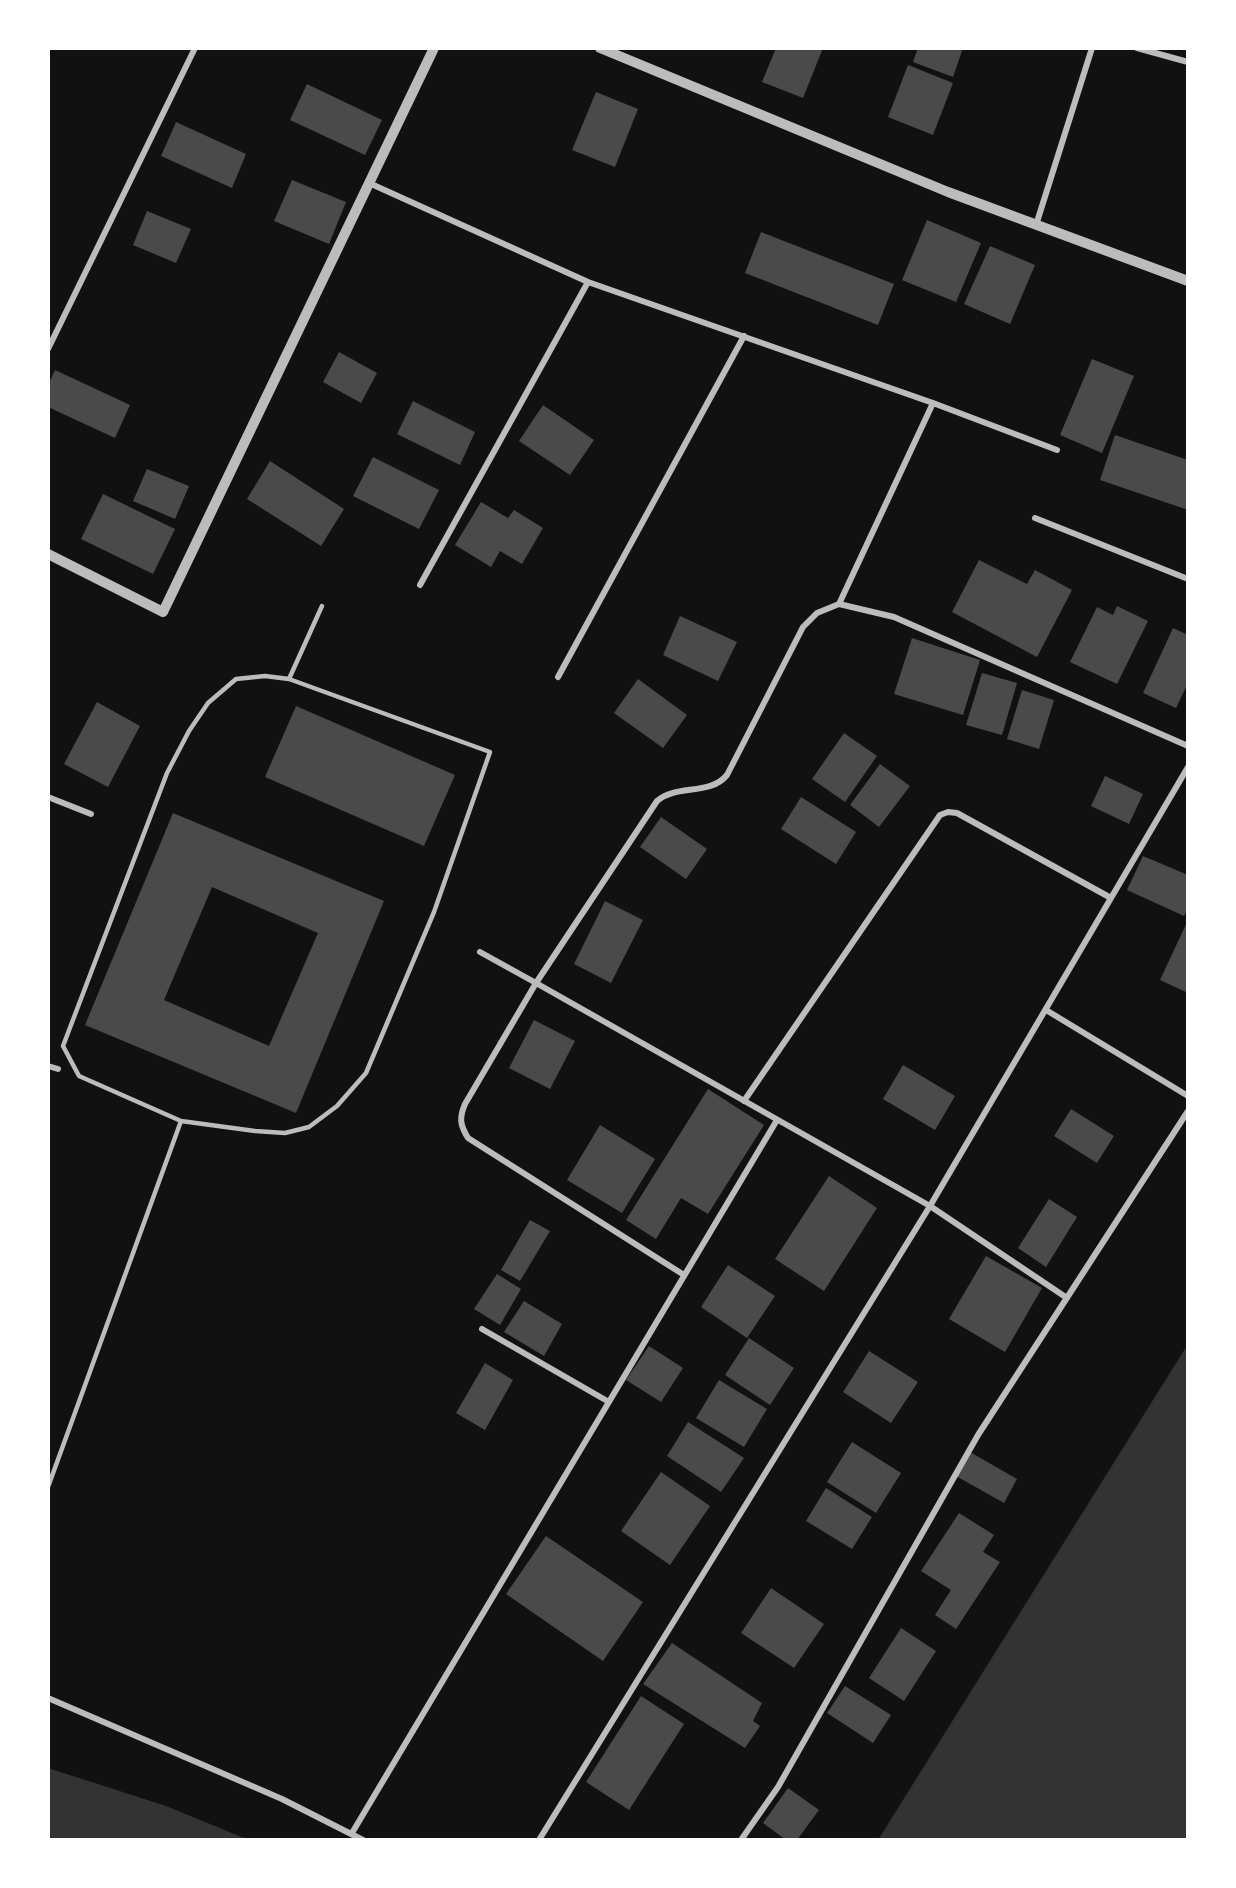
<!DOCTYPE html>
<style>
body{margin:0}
#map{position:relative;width:1236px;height:1888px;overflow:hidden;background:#111;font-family:Lato,sans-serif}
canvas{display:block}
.frame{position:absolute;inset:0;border:50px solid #fff;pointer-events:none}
</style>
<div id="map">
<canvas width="1236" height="1888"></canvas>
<div class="frame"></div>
</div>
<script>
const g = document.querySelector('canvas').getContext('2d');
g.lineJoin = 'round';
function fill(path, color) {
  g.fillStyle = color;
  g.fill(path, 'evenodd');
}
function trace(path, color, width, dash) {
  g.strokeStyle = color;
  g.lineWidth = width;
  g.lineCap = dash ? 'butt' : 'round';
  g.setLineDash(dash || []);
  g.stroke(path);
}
const water = new Path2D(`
 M1188,1344V1840H878Z
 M48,1768L166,1806L249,1840H48Z`);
const building = new Path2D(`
 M776,48H823L803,98L762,82Z
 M918,48H963L953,77L913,62Z
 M908,65L953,83L933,135L888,117Z
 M307,84L382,120L365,155L290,120Z
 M596,92L638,109L615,167L572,150Z
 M176,122L246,154L232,188L161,156Z
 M292,180L346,202L329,244L274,221Z
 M147,211L191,229L176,263L133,245Z
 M927,220L981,243L956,302L902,280Z
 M761,232L894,284L878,325L745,273Z
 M990,246L1035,265L1010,324L964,304Z
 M339,352L377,373L361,403L323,382Z
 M1092,359L1134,376L1102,453L1060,435Z
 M55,370L130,405L115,438L48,407V385Z
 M413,401L475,432L460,465L397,434Z
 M543,405L594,440L570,475L519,441Z
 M1115,435L1188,460V510L1100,480Z
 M373,457L439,490L419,529L353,496Z
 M270,461L344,509L321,546L247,499Z
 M147,469L189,486L175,519L133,501Z
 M103,494L175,529L153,574L81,539Z
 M481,502L508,518L514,510L543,528L522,564L500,551L491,567L455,545Z
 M979,560L1027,584L1035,570L1072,590L1037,657L952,612Z
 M1117,606L1148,621L1117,684L1070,662L1097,607L1113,615Z
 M680,616L737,642L718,681L663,655Z
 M1173,628L1188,635V683L1176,708L1143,693Z
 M912,638L980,660L963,715L894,694Z
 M982,673L1017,683L1002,735L966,725Z
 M638,679L687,715L663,748L614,713Z
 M1022,690L1054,700L1039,749L1007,739Z
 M97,702L140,726L108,787L64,764Z
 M296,706L455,775L424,846L265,777Z
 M844,733L877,756L845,802L812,779Z
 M880,764L910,786L879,827L850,805Z
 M1105,776L1143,794L1129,824L1091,806Z
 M801,797L856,832L836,864L781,829Z
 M173,813L384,901L296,1113L85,1025ZM212,887L318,933L269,1046L164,1000Z
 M661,817L707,849L686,879L640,847Z
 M1143,856L1188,875V908L1184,916L1127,890Z
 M605,901L643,920L611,983L574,964Z
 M1188,920V993L1160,980Z
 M534,1020L575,1041L550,1089L509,1068Z
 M903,1065L955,1096L935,1130L883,1099Z
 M708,1089L764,1125L708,1214L681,1198L656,1239L626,1220Z
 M1071,1109L1114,1136L1097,1163L1054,1136Z
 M600,1125L655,1159L622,1213L567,1180Z
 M829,1176L877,1208L824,1291L775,1259Z
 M1049,1199L1077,1217L1046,1267L1018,1248Z
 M530,1220L550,1231L520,1281L501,1270Z
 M986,1256L1042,1288L1005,1352L949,1319Z
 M728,1265L775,1296L747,1338L701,1307Z
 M497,1274L521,1289L500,1325L474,1309Z
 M524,1301L562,1324L544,1356L504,1332Z
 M749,1338L794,1368L770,1405L725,1375Z
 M649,1346L683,1368L661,1402L626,1380Z
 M869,1351L918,1382L891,1423L843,1392Z
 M485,1363L513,1380L485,1430L456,1413Z
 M719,1380L767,1409L744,1447L696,1418Z
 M688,1422L744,1458L721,1492L667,1456Z
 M852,1442L901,1473L876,1513L827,1482Z
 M970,1452L1017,1479L1004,1503L956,1476Z
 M661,1472L710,1506L670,1565L621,1531Z
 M826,1488L872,1517L852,1549L806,1521Z
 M959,1513L994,1535L983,1552L1000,1562L956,1629L935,1615L951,1590L921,1571Z
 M546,1536L643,1602L603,1661L506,1594Z
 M771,1588L824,1624L794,1668L741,1633Z
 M901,1628L936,1651L904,1701L869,1678Z
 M672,1643L762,1703L753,1721L760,1726L745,1748L643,1684Z
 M845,1686L891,1715L873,1743L827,1713Z
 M641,1696L684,1724L629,1810L586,1782Z
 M788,1788L819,1810L797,1840H786L763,1823Z`);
const service = new Path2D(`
 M181,1121L79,1076L63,1046L167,773L189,731L208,703L236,679L265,676L289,679
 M48,1487L181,1121L255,1131L285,1133L309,1127L337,1106L366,1073L434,912L490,752L289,679L322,606`);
const minor = new Path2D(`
 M1137,48L1188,62
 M369,183L588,282L933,403L839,604
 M1036,225L1092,48
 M48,349L195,48
 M933,403L1057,450
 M1035,518L1188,579
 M420,585L588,282
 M558,677L744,336
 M1188,746L894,617L839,604L817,613L803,627L727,775C710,796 676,784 657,801L536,983L930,1206L1188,767
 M48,797L91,814
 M480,952L536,983L465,1104C459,1118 460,1125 468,1138L684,1275
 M1046,1010L1188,1096
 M48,1066L58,1069
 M744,1101L940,815L948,812L957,813L1111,898
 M482,1329L609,1402
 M48,1698L282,1799L363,1840
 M352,1833L777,1120
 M539,1840L930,1206L1067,1298
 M741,1840L778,1787L978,1435L1188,1111`);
const tertiary = new Path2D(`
 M600,48L948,192L1188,281
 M48,554L163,612L434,48`);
fill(water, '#333');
fill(building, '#4a4a4a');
trace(service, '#bcbcbc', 4.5);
trace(minor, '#bcbcbc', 6);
trace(tertiary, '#bcbcbc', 10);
</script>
